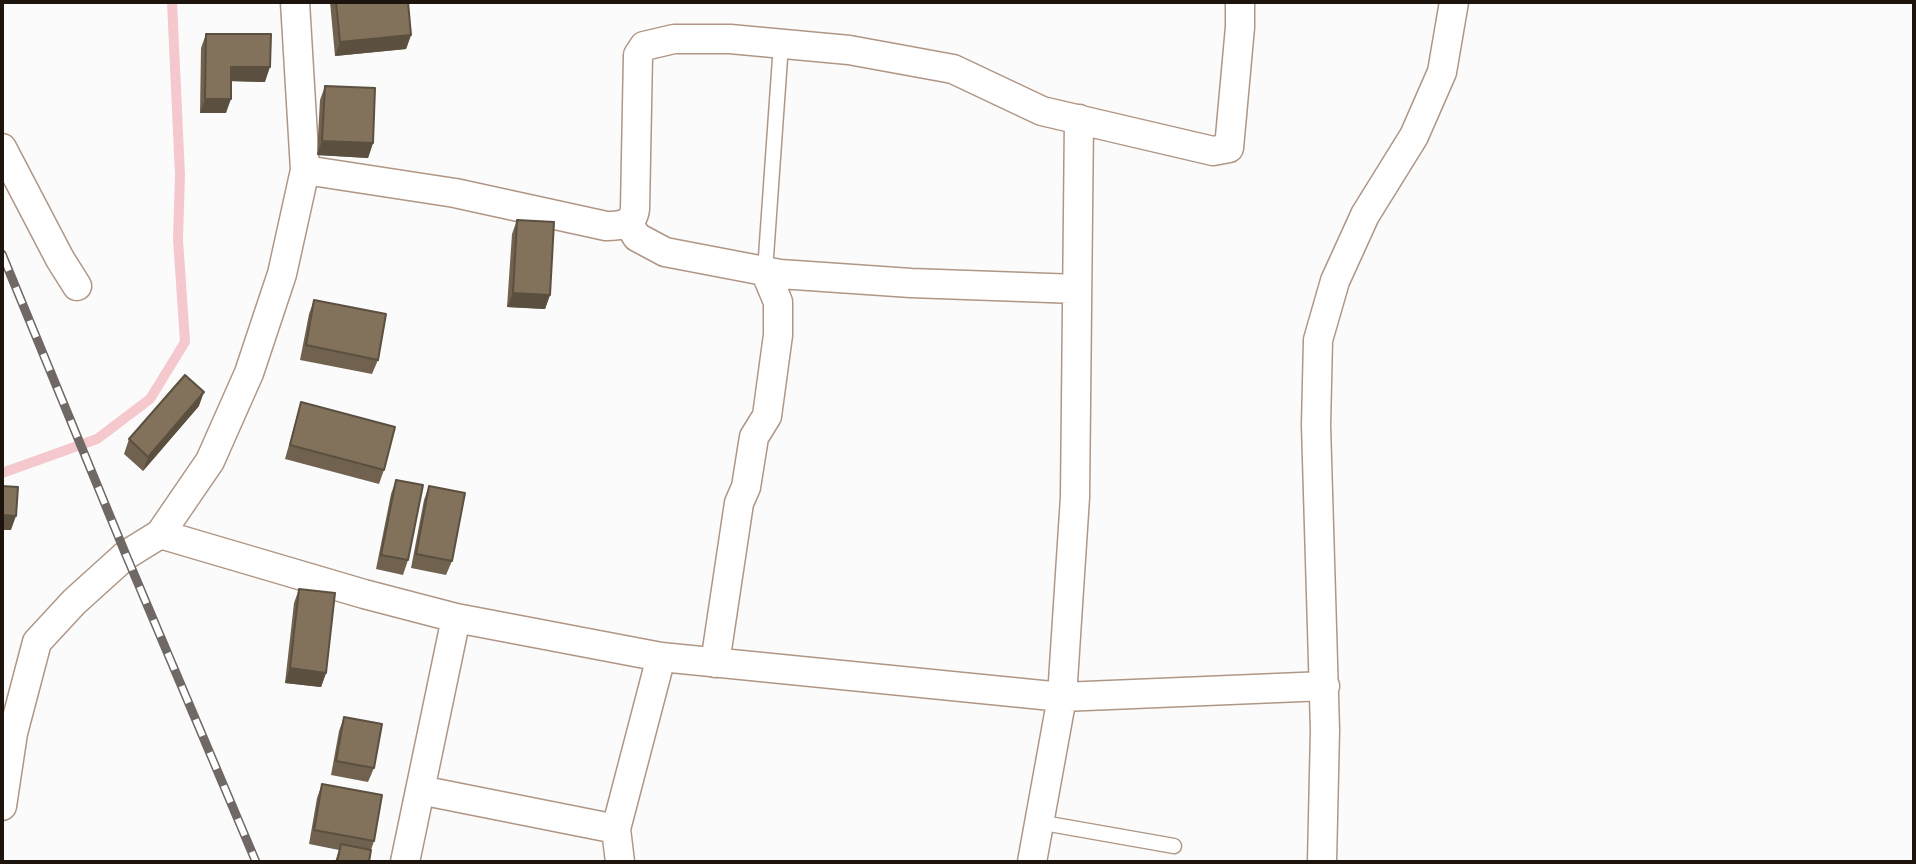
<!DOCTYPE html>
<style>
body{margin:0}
#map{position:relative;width:1916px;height:864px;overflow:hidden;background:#fbfbfb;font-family:Mulish,sans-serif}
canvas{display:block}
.frame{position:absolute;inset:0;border:4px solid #1e140e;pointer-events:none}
</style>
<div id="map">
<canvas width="1916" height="864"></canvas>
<div class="frame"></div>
</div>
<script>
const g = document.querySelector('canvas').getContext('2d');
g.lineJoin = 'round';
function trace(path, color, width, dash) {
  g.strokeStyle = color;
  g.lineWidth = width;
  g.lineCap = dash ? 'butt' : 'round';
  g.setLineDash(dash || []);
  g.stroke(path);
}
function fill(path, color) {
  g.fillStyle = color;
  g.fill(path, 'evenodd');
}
const stream = new Path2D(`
 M2,473L97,439L150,399L185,342L178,239L180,175L172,2`);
const service = new Path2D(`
 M765,271L781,44
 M1038,822L1174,846`);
const minor = new Path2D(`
 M2,148L60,259L77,286
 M305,170L455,193L606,226C620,226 633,225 635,209L638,55L644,46L674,39H730L849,50L953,69L1042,111L1213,151L1229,148L1240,27V2
 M628,223L637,237L665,252L780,274L911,283L1077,289
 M160,534L364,594L456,618L661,657L1062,697L1325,686
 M715,663L739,503L746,487L754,437L767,416L778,335V302L765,271
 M420,790L616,829
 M2,806L13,733L37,642L74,602L126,555L160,534L210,461L249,373L282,274L305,170L295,2
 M405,862L456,618
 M620,862L616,829L661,657
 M1032,862L1062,697L1075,497L1079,119
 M1322,862L1325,730L1316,425L1318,340L1335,281L1365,215L1414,136L1442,72L1454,2`);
const rail = new Path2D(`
 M2,254L126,555L256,862`);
const wall = new Path2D(`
 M330,2H408L411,35L406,49L335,56Z
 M206,34L265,82L231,81L226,113H200L201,48Z
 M325,86L373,143L368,158L317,155L320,100Z
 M517,220L550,295L545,309L507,307L512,234Z
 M314,300L378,360L372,374L300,360L309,314Z
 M301,402L384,470L379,484L285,459Z
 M199,406L143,471L124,454L129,439Z
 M396,480L408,560L403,575L376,569L391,494Z
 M429,486L452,561L446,575L411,568L424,500Z
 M299,589L326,673L321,687L285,683L294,603Z
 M344,717L374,768L368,782L331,775L339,731Z
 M322,784L374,841L371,850L369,862H335L339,850L309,844L317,798Z`);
const shadedWall = new Path2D(`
 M411,35L406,49L335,56L340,42Z
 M231,67H270L265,82L226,81Z
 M205,99H231L226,113H200Z
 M322,141L373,143L368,158L317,155Z
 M513,293L550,295L545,309L507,307Z
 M204,392L199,406L143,471L148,457Z
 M2,515L16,516L11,530H2Z
 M290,668L326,673L321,687L285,683Z`);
const building = new Path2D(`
 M336,2H408L411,35L340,42Z
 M206,34H271L270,67H231V99H205Z
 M325,86L375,88L373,143L322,141Z
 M517,220L554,222L550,295L513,293Z
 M314,300L386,314L378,360L306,345Z
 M185,375L204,392L148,457L129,439Z
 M301,402L395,427L384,470L290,445Z
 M396,480L423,485L408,560L381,555Z
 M2,486L18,487L16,516L2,515Z
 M429,486L465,493L452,561L416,554Z
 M299,589L335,593L326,673L290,668Z
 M344,717L382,724L374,768L336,761Z
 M322,784L382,795L374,841L314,830Z
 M341,844L371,850L369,862H337Z`);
trace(stream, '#f5c8cd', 10);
trace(service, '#af9685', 17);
trace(minor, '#af9685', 31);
trace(service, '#fff', 14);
trace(minor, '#fff', 28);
trace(rail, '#6f6864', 9);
trace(rail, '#fff', 6, [18]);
fill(wall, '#70624f');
fill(shadedWall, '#5b5040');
fill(building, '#82725c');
trace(building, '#5b5040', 2);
</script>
